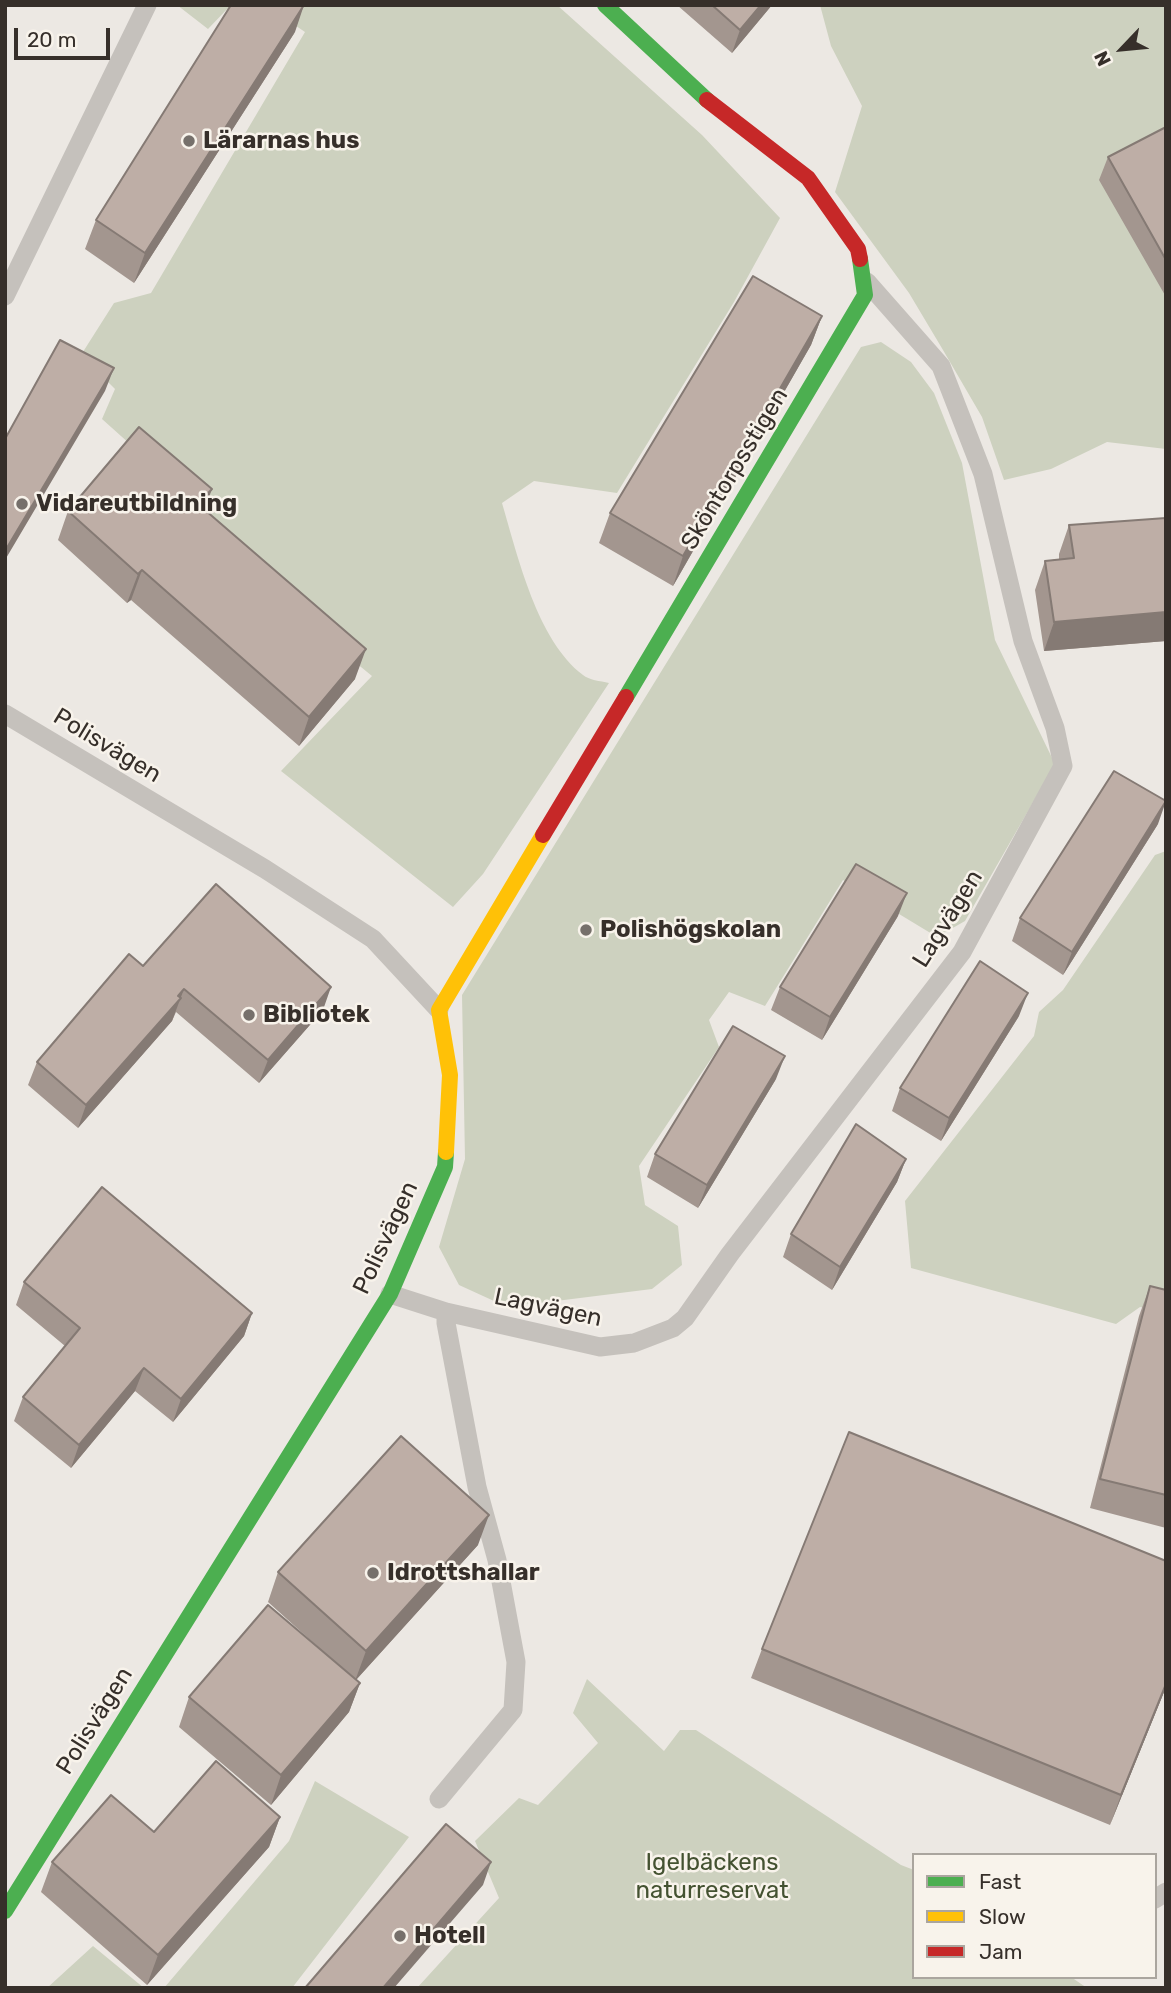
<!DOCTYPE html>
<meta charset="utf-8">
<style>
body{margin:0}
#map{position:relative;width:1171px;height:1993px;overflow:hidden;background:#ece8e3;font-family:Rubik,sans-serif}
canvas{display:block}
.frame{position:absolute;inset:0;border:7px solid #362f2a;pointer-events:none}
.legend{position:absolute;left:912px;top:1853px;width:245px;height:126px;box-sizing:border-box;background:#f8f3eb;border:2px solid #aaa59e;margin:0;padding:9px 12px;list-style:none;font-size:21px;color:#362f2a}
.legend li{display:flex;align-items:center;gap:14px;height:35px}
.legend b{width:35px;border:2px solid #aaa59e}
.north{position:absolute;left:1087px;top:14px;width:70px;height:70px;-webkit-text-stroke:5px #f8f3eb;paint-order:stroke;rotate:244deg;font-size:19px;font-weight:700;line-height:28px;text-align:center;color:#362f2a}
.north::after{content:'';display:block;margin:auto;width:24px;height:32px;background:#362f2a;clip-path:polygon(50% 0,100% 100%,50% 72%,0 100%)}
.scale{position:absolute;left:14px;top:28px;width:96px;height:32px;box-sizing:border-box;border:4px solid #362f2a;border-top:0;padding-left:9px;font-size:21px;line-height:24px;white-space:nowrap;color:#362f2a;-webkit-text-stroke:5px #f8f3eb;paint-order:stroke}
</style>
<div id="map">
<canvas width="1171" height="1993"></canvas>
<div class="frame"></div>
<ul class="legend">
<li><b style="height:9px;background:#4caf50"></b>Fast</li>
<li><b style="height:9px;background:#ffc107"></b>Slow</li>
<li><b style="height:9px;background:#c62828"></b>Jam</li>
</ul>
<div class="north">N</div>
<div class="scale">20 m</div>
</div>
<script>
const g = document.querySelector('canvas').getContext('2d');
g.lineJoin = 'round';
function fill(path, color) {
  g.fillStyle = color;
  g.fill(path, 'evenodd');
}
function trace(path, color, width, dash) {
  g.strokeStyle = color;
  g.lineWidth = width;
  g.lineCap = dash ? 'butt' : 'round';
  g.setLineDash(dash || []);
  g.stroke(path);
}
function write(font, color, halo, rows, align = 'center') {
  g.font = font + ' Rubik,sans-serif';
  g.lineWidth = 5;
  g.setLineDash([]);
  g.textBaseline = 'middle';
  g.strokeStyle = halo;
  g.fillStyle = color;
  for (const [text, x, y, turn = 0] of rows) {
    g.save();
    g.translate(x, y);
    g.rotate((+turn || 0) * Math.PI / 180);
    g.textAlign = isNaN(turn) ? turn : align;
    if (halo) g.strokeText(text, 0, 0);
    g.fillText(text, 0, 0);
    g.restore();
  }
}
const green = new Path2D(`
 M177,5H231L208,29Z
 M265,5H557L702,135L780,218L734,302L617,493L534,481L502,503C518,557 537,640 583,675C589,680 600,681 609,683L483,874L453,907L281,771L372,676L196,532L208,514L102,419L115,389L81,355L114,303L151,293L305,32Z
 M820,5H1166V449L1107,442L1051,469L1004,480L982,417L943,350L909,293L835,192L862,106L831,46Z
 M881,342L911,362L934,393L962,463L995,640L1055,764L965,921L937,937L843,880L765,1006L729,992L709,1020L719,1047L639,1166L645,1205L678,1226L682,1265L652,1289L532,1304L494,1301L459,1285L439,1247L465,1159L462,995L861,347Z
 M1166,851V1313L1140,1307L1116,1324L911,1268L905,1201L1034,1036L1039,1012L1063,990L1155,855Z
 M587,1679L664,1751L680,1730H696L901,1865L914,1870V1977H1071L1087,1988H417L499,1898L475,1841L519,1798L538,1805L598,1743L573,1713Z
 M315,1781L409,1837L292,1988H164L289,1841Z
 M93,1946L144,1988H47Z`);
const lane = new Path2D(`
 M5,296L147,5
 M5,714L265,869L373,939L439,1010
 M390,1294L446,1312L600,1347L634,1343L673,1328L685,1318L730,1254L962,952L1063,766L1055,728L1023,641L983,474L941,366L867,282
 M439,1799L513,1710L516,1662L497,1560L477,1487L446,1323V1312
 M1155,1899L1166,1892`);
const fast = new Path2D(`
 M605,5L707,100
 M626,697L865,295L860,259
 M5,1911L390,1294L445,1167L446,1152`);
const slow = new Path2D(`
 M446,1152L450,1075L439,1010L543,835`);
const jam = new Path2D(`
 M707,100L808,178L858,249L860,259
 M543,835L626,697`);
const wall = new Path2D(`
 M677,5H772L732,53Z
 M295,32L134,283L85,249L96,220Z
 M1166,127V297L1099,180L1108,157Z
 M822,316L811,345L673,586L599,543L610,513Z
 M204,509L355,679L299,746L131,600L127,603L58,540L68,511Z
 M1166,518V641L1044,651L1035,590L1045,561L1059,559V554L1069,525Z
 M1158,824L1063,975L1012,941L1020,918Z
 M898,916L822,1040L771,1010L780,987Z
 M143,966L323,1010L259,1083L176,1012L172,1021L78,1128L28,1085L37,1062Z
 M1019,1016L941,1141L892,1111L900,1088Z
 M776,1079L698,1208L647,1177L655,1154Z
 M906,1159L897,1182L832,1290L783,1257L791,1234Z
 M24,1282L252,1313L244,1336L173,1422L135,1391L71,1468L14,1421L23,1397L65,1346L16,1305Z
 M1150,1286L1166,1290V1528L1090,1508L1139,1316Z
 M478,1545L356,1680L360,1683L349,1712L271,1805L179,1727L189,1697L318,1647L268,1602L278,1572Z
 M762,1649L1166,1687L1110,1825L751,1678Z
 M280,1817L269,1847L147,1985L41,1892L52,1862L154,1832Z`);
const shadedWall = new Path2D(`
 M304,5L295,32L134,283L145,253Z
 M761,5H772L732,53L740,30Z
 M822,316L811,345L673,586L683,556Z
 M114,368L105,391L5,560V551Z
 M212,489L201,519L198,504Z
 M142,570L131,600L127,603L138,574Z
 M1166,612V641L1044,651L1054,622Z
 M366,649L355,679L299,746L309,717Z
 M1166,801L1158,824L1063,975L1072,952Z
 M907,893L898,916L822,1040L830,1017Z
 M331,987L323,1010L259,1083L268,1060Z
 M184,989L172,1021L78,1128L86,1105Z
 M1028,993L1019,1016L941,1141L949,1118Z
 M785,1056L776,1079L698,1208L707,1185Z
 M906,1159L897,1182L832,1290L840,1267Z
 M252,1313L244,1336L173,1422L181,1399Z
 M144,1368L135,1391L71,1468L79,1445Z
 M489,1515L478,1545L355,1681L366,1651Z
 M360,1683L349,1712L271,1805L281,1775Z
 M1166,1684V1687L1110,1825L1121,1795Z
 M280,1817L269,1847L147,1985L158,1955Z
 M491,1862L483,1885L394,1988H383Z`);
const building = new Path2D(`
 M231,5H304L145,253L96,220Z
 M712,5H761L740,30Z
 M1166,127V260L1108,157Z
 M753,276L822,316L683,556L610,513Z
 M60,340L114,368L5,551V439Z
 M139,427L212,489L198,504L366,649L309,717L142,570L138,574L68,511Z
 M1166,518V612L1054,622L1045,561L1074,558L1069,525Z
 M1114,771L1166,801L1072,952L1020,918Z
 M856,864L907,893L830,1017L780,987Z
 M216,884L331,987L268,1060L184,989L178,996L181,998L86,1105L37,1062L129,954L143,966Z
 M980,961L1028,993L949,1118L900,1088Z
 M733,1026L785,1056L707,1185L655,1154Z
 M856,1124L906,1159L840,1267L791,1234Z
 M102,1187L252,1313L181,1399L144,1368L79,1445L23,1397L80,1328L24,1282Z
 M1150,1286L1166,1290V1495L1100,1479Z
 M849,1432L1166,1561V1684L1121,1795L762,1649Z
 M401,1436L489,1515L366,1651L278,1572Z
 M268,1605L360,1683L281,1775L189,1697Z
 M216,1761L280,1817L158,1955L52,1862L111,1795L154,1832Z
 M446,1824L491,1862L383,1988H305Z`);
const markers = [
 [189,141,7,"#76706b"],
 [22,504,7,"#76706b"],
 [586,930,7,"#76706b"],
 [249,1015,7,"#76706b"],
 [373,1573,7,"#76706b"],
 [400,1936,7,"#76706b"]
];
const poiNames = [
 ["Lärarnas hus",203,141],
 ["Vidareutbildning",36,504],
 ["Polishögskolan",600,930],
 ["Bibliotek",263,1015],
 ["Idrottshallar",387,1573],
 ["Hotell",414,1936]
];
const streetNames = [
 ["Sköntorpsstigen",735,469,-59],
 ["Polisvägen",107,746,31],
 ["Lagvägen",948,919,-58],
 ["Polisvägen",386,1238,-65],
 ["Lagvägen",548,1308,12],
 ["Polisvägen",95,1721,-58]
];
const parkNames = [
 ["Igelbäckens",712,1863],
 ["naturreservat",712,1891]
];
fill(green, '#cdd1bf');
trace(lane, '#c5c1bc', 19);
trace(fast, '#4caf50', 16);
trace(slow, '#ffc107', 16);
trace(jam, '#c62828', 16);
fill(wall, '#a3968f');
fill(shadedWall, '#857a74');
fill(building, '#beaea6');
trace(building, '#857a74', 2);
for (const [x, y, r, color] of markers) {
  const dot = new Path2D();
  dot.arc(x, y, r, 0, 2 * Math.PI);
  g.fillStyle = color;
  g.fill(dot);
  trace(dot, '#f8f3eb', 2.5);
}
write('bold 24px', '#362f2a', '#f8f3eb', poiNames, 'left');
write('24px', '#362f2a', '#f8f3eb', streetNames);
write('24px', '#445231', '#f8f3eb', parkNames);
</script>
